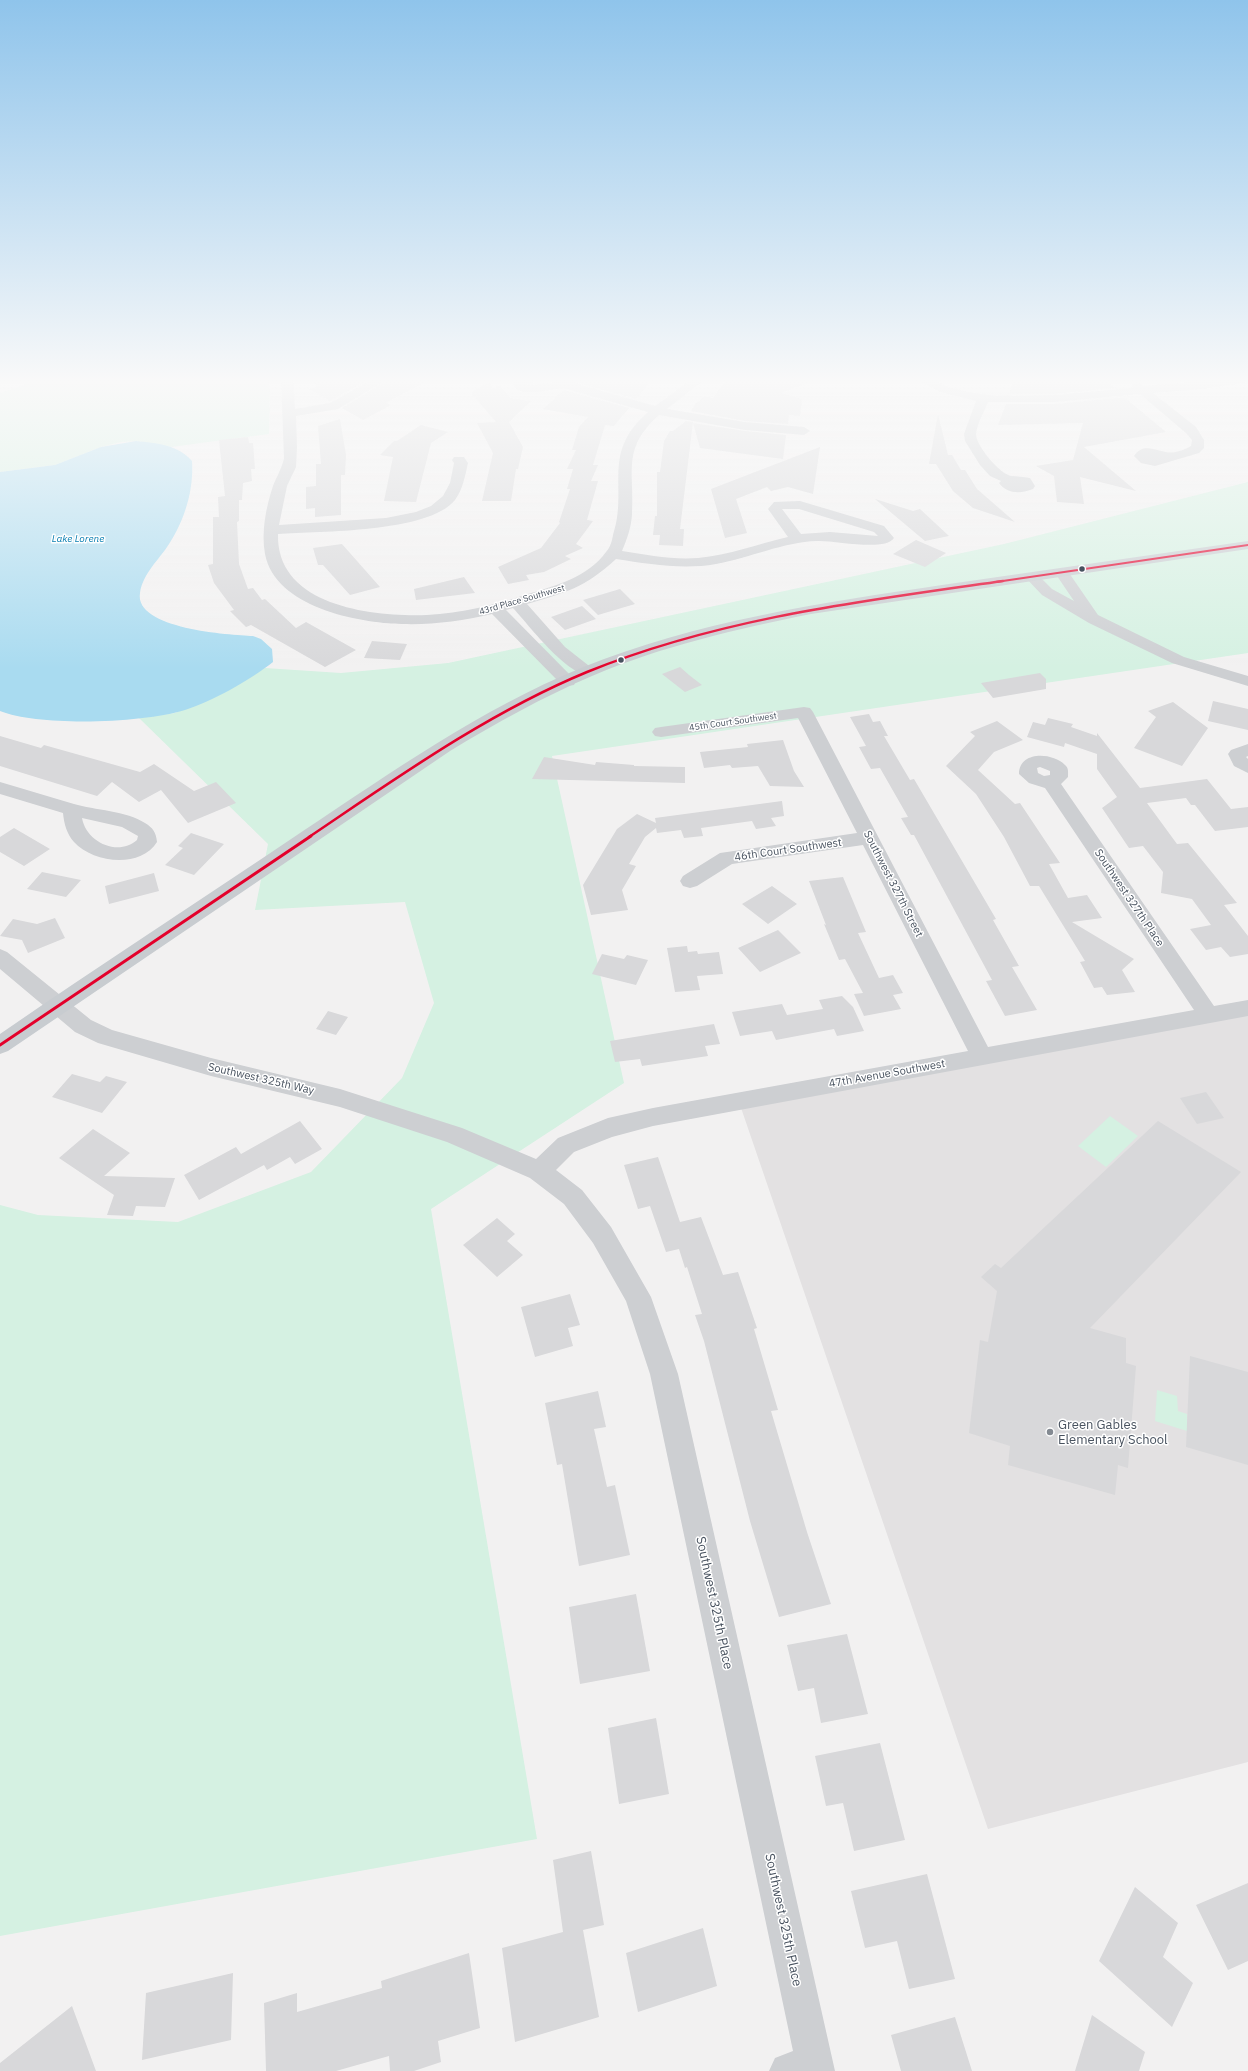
<!DOCTYPE html>
<style>
body{margin:0}
canvas{display:block;background:#f2f1f1}
</style>
<canvas width="1248" height="2071"></canvas>
<script>
const g = document.querySelector('canvas').getContext('2d');
g.lineJoin = 'round';
function fill(path, color) {
  g.fillStyle = color;
  g.fill(path, 'evenodd');
}
function trace(path, color, width, dash) {
  g.strokeStyle = color;
  g.lineWidth = width;
  g.lineCap = dash ? 'butt' : 'round';
  g.setLineDash(dash || []);
  g.stroke(path);
}
function write(font, color, halo, rows, align = 'center') {
  g.font = font + ' "IBM Plex Sans",sans-serif';
  g.lineWidth = 3;
  g.setLineDash([]);
  g.textBaseline = 'middle';
  g.strokeStyle = halo;
  g.fillStyle = color;
  for (const [text, x, y, turn = 0] of rows) {
    g.save();
    g.translate(x, y);
    g.rotate((+turn || 0) * Math.PI / 180);
    g.textAlign = isNaN(turn) ? turn : align;
    if (halo) g.strokeText(text, 0, 0);
    g.fillText(text, 0, 0);
    g.restore();
  }
}
const education = new Path2D(`
 M1248,1008V1762L988,1829L739,1102Z`);
const green = new Path2D(`
 M24,379H268L270,389L269,434L171,447L136,441L121,442L101,447L55,465L0,472V393L24,385Z
 M1248,482V653L552,756L624,1083L431,1209L537,1839L0,1936V1205L38,1215L178,1222L311,1172L402,1078L434,1003L405,902L255,910L268,844L139,718L175,713L220,693L265,668L341,673L448,663L1004,544Z
 M1110,1116L1138,1136L1106,1167L1078,1146Z
 M1157,1390L1177,1396L1178,1411L1187,1414V1431L1155,1421Z`);
const water = new Path2D(`
 M136,441C156,443 179,445 192,461C194,489 185,520 169,544C159,560 143,573 140,593C134,629 230,635 253,636L261,639L272,649L273,662C252,679 211,702 185,710C144,723 40,727 0,711V472L55,465L101,447Z`);
const building = new Path2D(`
 M307,379H370L330,401L309,389L319,386Z
 M389,379H431L386,403L391,405L363,420L342,408Z
 M577,379H653L636,399L582,384L575,380Z
 M726,379H814V380L782,393L802,399L800,416L789,415L788,424L745,421L691,411L695,404L705,396L713,398Z
 M1014,379H1104L1114,388L1055,394H1009Z
 M488,382L493,388L500,386L511,398L531,401L509,422L523,447L518,469H516L511,501H482L493,453L477,423L496,422L471,393Z
 M564,390L629,408L614,426L605,425L593,465H598L591,481H598L587,520L593,521L576,544L583,548L565,556L571,559L544,572L526,575L529,580L508,584L498,567L541,548L560,523L559,522L570,489H567L573,469H567L576,450H572L579,427L588,417L543,409Z
 M1124,397L1166,432L1084,447L1136,491L1080,477L1084,504L1057,502L1054,476L1036,466L1073,460L1083,423L998,425L1006,404H1055Z
 M938,414L948,455H952L961,470H965L977,489L1015,522L973,508L953,491L936,464H929Z
 M340,419L346,455L345,475H341V515L315,517V508L306,509V487L316,486V464H321L318,426Z
 M686,421L693,422L680,529H684L683,546L659,545L660,535H653L655,516H657V472H660L664,441L670,431H673Z
 M693,423L745,431L786,435L783,459L700,448Z
 M421,425L448,432L431,443L416,502L384,501L393,457L380,455L394,441H397Z
 M248,437L249,443H253L255,469H251L252,481L243,483L242,500H239V521L237,522L239,564L248,589L253,588L262,600L265,599L296,628L306,622L356,650L325,667L251,625L246,627L230,611L234,610L214,583L208,565L213,564V517H219L218,497L225,496L219,440Z
 M820,447L813,494L788,487L771,491L767,487L736,499L747,533L725,538L711,489Z
 M875,499L913,511L920,509L949,536L925,541Z
 M916,540L946,553L925,567L893,554Z
 M342,544L380,587L350,595L323,565H318L313,548Z
 M464,577L475,593L416,600L414,589Z
 M620,589L635,604L598,615L583,600Z
 M582,606L596,619L565,630L551,617Z
 M372,641L407,644L400,660L364,658Z
 M680,667L689,675L702,685L685,692L662,674Z
 M1040,673L1046,679V689L993,698L981,683Z
 M1213,701L1248,709V730L1208,721Z
 M1173,702L1208,728L1182,766L1134,748L1156,717L1148,711Z
 M869,714L873,722L880,721L888,736H884L910,780L914,779L996,919L993,920L1019,966L1012,967L1037,1010L1005,1016L986,981L992,980L914,835H911L901,818L908,817L880,768L871,769L859,747L866,746L850,717Z
 M1048,718L1073,724L1071,727L1097,736V733L1140,788L1207,779L1231,809L1248,807V827L1215,831L1195,805H1191L1186,798L1147,803L1177,844L1188,843L1237,903L1224,905L1248,936V954L1230,957L1221,947L1206,950L1190,929L1211,925L1192,899L1161,893L1163,872L1143,846L1129,848L1102,808L1117,797L1097,769V754L1065,743L1064,747L1027,737L1033,722L1045,725Z
 M997,721L1023,740L994,752L978,770L1015,804L1020,803L1060,863L1049,864L1068,898L1087,895L1102,918L1072,922L1134,959L1122,970L1135,992L1107,995L1102,987L1094,988L1080,962L1085,961L1039,886H1030L1004,837L976,794L946,766L975,736L970,732Z
 M0,736L41,748L44,745L140,772L154,764L194,791L216,782L236,803L188,823L161,790L139,802L112,782L97,796L0,766Z
 M783,740L794,771L804,787L770,786L758,766L732,768L730,765L704,768L700,752L748,747L747,744Z
 M544,757L595,765L596,762L634,765V766L685,767V783L532,779Z
 M782,801L784,816L771,818L776,826L756,829L752,821L701,828L703,836L684,838L681,830L657,833L656,828L645,837L629,864L636,866L622,890L628,910L591,915L583,885L617,829L637,814L656,823L655,818Z
 M14,828L50,849L24,866L0,852V837Z
 M191,833L224,844L194,875L165,865L183,848L178,846Z
 M42,872L81,880L66,897L27,889Z
 M154,873L159,891L109,904L105,886Z
 M843,877L866,932L858,933L879,978L893,975L903,993L893,995L901,1009L864,1016L854,994L863,993L845,959L839,960L824,924L826,925L809,881Z
 M772,886L797,904L768,924L742,904Z
 M55,918L65,938L28,953L22,940L0,936L13,919L37,924Z
 M778,930L801,953L760,972L738,948Z
 M687,946L688,952L697,951L698,954L719,952L723,974L697,976L700,990L675,992L667,948Z
 M602,954L624,959L627,955L648,960L636,985L592,974Z
 M842,996L853,1007L864,1031L837,1036L834,1029L776,1040L772,1031L740,1036L732,1012L782,1004L787,1015L823,1009L819,1000Z
 M328,1011L348,1017L336,1035L316,1029Z
 M714,1024L720,1044L705,1046L708,1056L642,1066L640,1059L615,1062L610,1041Z
 M72,1074L100,1082L106,1076L127,1082L102,1113L52,1097Z
 M1206,1092L1224,1118L1197,1124L1180,1098Z
 M300,1121L322,1149L295,1164L290,1157L267,1170L264,1165L199,1200L184,1175L236,1147L241,1154Z
 M1158,1121L1241,1172L1090,1328L1126,1338V1363L1136,1366L1128,1468L1118,1465L1115,1495L1008,1465L1010,1446L969,1433L980,1340L988,1342L997,1291L981,1277L995,1264L1001,1268Z
 M93,1129L130,1153L104,1176L175,1178L165,1207L136,1206L133,1216L107,1215L114,1195L59,1158Z
 M658,1157L680,1222L701,1217L723,1275L738,1272L757,1328L754,1329L778,1410L771,1411L807,1532L831,1604L779,1617L750,1521L704,1341L695,1315L702,1314L687,1267L685,1268L679,1249L666,1252L650,1206L638,1209L624,1165Z
 M497,1218L515,1234L507,1241L523,1255L497,1277L463,1245Z
 M570,1294L580,1325L568,1328L573,1346L535,1357L521,1307Z
 M1190,1356L1248,1372V1465L1186,1447Z
 M598,1391L606,1427L594,1429L607,1487L615,1485L630,1555L579,1566L562,1464L557,1465L545,1403Z
 M636,1594L650,1671L580,1684L569,1607Z
 M847,1634L868,1714L821,1723L814,1688L798,1691L787,1645Z
 M656,1718L669,1794L619,1804L608,1728Z
 M880,1743L905,1840L854,1851L843,1803L826,1806L815,1756Z
 M591,1851L604,1925L583,1930L599,2017L515,2042L502,1948L563,1932L553,1860Z
 M927,1874L955,1979L909,1989L897,1941L865,1948L851,1891Z
 M1248,1883V1961L1228,1970L1196,1905Z
 M1135,1887L1178,1923L1163,1957L1193,1983L1172,2027L1099,1961Z
 M703,1928L717,1986L638,2012L626,1953Z
 M469,1953L480,2028L438,2041L441,2062L414,2071H390L389,2056L336,2071H266L264,2003L297,1993V2012L382,1988L381,1981Z
 M233,1973L231,2040L142,2060L146,1993Z
 M72,2006L96,2071H0V2063Z
 M1092,2015L1145,2052L1139,2071H1075Z
 M955,2017L972,2071H901L891,2035Z`);
const minor = new Path2D(`
 M281,379H293L295,409L330,403L373,379H388L338,409L296,416L297,447L296,467L287,486L279,525L386,518L416,512L431,506L443,496L450,483L454,463L452,460L454,457H464L468,463C465,476 463,489 455,500C428,533 320,531 278,534C276,606 372,617 427,615C461,613 495,605 528,594C555,586 588,577 606,552C610,548 612,541 613,535C629,487 600,454 648,412L573,391C556,382 526,403 513,385L516,379H538L536,382L526,384L534,385L556,382L554,379H569L581,385L655,406L692,379H705L667,409L745,422L804,427L810,431L804,435L745,430L659,415C621,449 635,471 632,515C631,528 627,539 622,551C647,555 673,560 698,558C729,555 758,544 788,537L768,509L774,502L800,501L884,526L894,538C885,552 834,540 817,541C783,542 750,558 716,564C683,570 649,564 616,559C586,587 565,593 527,604L565,647L593,669L595,672L593,675C571,681 528,624 513,608L506,610L576,681L574,685L568,686L562,685L492,614C462,621 432,625 402,624C358,623 275,607 265,554C261,532 266,507 273,486C277,476 282,468 284,458ZM782,509H799L874,532L878,536L830,532L801,534Z
 M916,379H932L948,387L969,392L997,396L1055,395L1132,388L1133,383L1137,382L1145,386L1223,379H1248V382L1204,389L1153,393L1196,427L1204,440V448L1199,453L1155,466L1141,463L1134,456C1143,443 1154,450 1166,452C1174,454 1184,450 1191,446L1192,440L1186,433L1140,394L1055,402H988C984,412 977,424 976,434C976,446 1000,474 1011,476C1018,476 1023,477 1030,478L1035,486L1033,489C1021,494 1007,494 999,483L1001,481L990,476L980,465L965,441L964,434L976,401L940,392Z
 M1062,569L1067,570L1098,615L1184,657L1248,676V686L1172,663L1089,623L1042,595L1025,577L1027,574H1037L1052,589L1074,601L1055,573L1057,570Z
 M804,707L810,708L813,712L988,1047L1194,1010L1045,788L1029,783L1019,774C1019,751 1052,752 1065,765C1069,768 1068,773 1068,777L1061,784L1214,1006L1248,1000V1016L653,1126L612,1137L574,1152L556,1170L582,1190L611,1227L651,1297L678,1374L835,2071H769L775,2058L793,2051L650,1374L626,1301L593,1243L564,1204L530,1178L447,1142L340,1107L211,1076L98,1043L75,1032L0,969V949L7,952L91,1020L112,1030L211,1058L340,1089L462,1128L536,1159L558,1138L608,1118L653,1108L968,1051L863,845L732,864L697,886L690,888L683,886L680,881L683,876L720,853L727,852L857,833L798,718L661,737L655,736L652,732L655,728L661,727ZM1040,767L1050,771V775L1044,776L1038,773L1037,768Z
 M1248,744V756L1246,757L1248,759V773L1234,766L1228,754L1231,750Z
 M0,782C25,789 49,797 74,804C94,810 127,811 145,823C153,828 156,832 157,842C140,869 93,863 74,842C67,834 64,824 63,813L0,794ZM82,818L122,827L138,836L137,840C118,857 86,842 82,818Z`);
const major = new Path2D(`
 M1248,541V549L811,614C737,629 662,646 592,676C543,697 496,723 450,751L8,1051L0,1054V1034C100,965 202,899 303,831C392,772 481,709 581,668C697,621 820,603 942,585C1044,570 1146,556 1248,541Z`);
const bus1Far2 = new Path2D(`
 M996,582L1248,545`);
const bus1Far1 = new Path2D(`
 M309,837C398,777 488,713 587,672C720,618 862,601 1003,581`);
const bus1 = new Path2D(`
 M0,1045L311,836`);
const markers = [
 [1082,569,3.5,"#48525f"],
 [621,660,3.5,"#48525f"],
 [1050,1432,4,"#848a92"]
];
const farStreetnames = [
 ["43rd Place Southwest",522,600,-16],
 ["45th Court Southwest",733,722,-8]
];
const farWaternames = [
 ["Lake Lorene",78,539]
];
const streetNames = [
 ["46th Court Southwest",788,850,-8],
 ["Southwest 327th Street",893,884,63],
 ["Southwest 327th Place",1129,898,56],
 ["47th Avenue Southwest",887,1074,-10],
 ["Southwest 325th Way",261,1079,13]
];
const nearPoinames = [
 ["Green Gables",1058,1425],
 ["Elementary School",1058,1440]
];
const nearStreetnames = [
 ["Southwest 325th Place",714,1603,78],
 ["Southwest 325th Place",783,1920,78]
];
fill(education, '#e3e1e2');
fill(green, '#d5f1e2');
fill(water, '#a9dbf0');
fill(building, '#d8d8da');
fill(minor, '#cdcfd2');
fill(major, '#c8ccd0');
trace(bus1Far2, '#e4002b', 2);
trace(bus1Far1, '#e4002b', 2.5);
trace(bus1, '#e4002b', 3);
const sky = g.createLinearGradient(0, 0, 0, 669);
sky.addColorStop(0, '#8fc4eb');
sky.addColorStop(0.57, '#f9f9f9');
sky.addColorStop(1, '#f9f9f900');
g.fillStyle = sky;
g.fillRect(0, 0, 1248, 669);
for (const [x, y, r, color] of markers) {
  const dot = new Path2D();
  dot.arc(x, y, r, 0, 2 * Math.PI);
  g.fillStyle = color;
  g.fill(dot);
  trace(dot, '#fff', 1.5);
}
write('9px', '#48525f', '#fff', farStreetnames);
write('italic 10px', '#087eb1', '#fff', farWaternames);
write('11px', '#48525f', '#fff', streetNames);
write('13px', '#48525f', '#fff', nearPoinames, 'left');
write('13px', '#48525f', '#fff', nearStreetnames);
</script>
